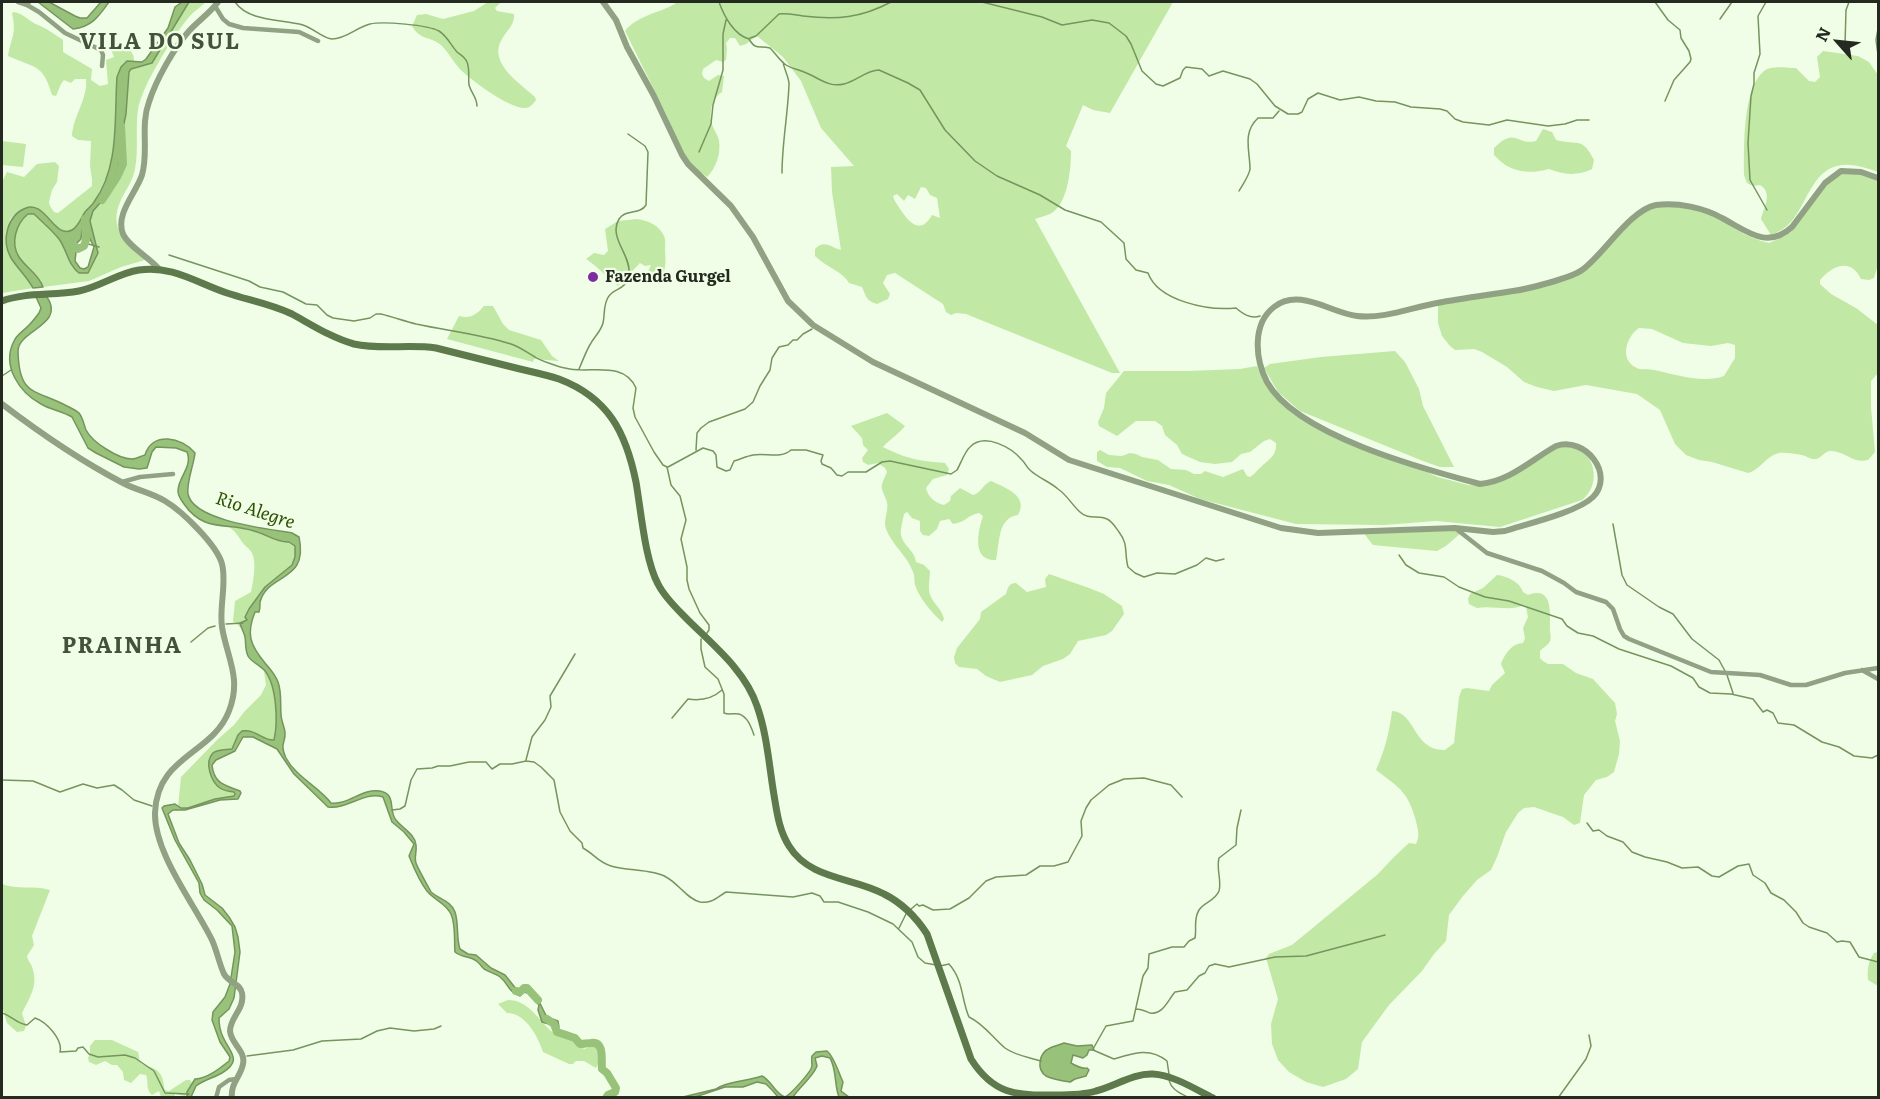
<!DOCTYPE html>
<style>
body{margin:0}
#map{position:relative;width:1880px;height:1099px;overflow:hidden;background:#f0fee7;font-family:Literata,serif}
canvas{display:block}
.frame{position:absolute;inset:0;border:3px solid #242a1f;pointer-events:none}
.north{position:absolute;left:1808px;top:12px;width:60px;height:60px;-webkit-text-stroke:4px #f0fee7;paint-order:stroke;rotate:297deg;font-size:16px;font-weight:700;line-height:24px;text-align:center;color:#242a1f}
.north::after{content:'';display:block;margin:auto;width:21px;height:27px;background:#242a1f;clip-path:polygon(50% 0,100% 100%,50% 72%,0 100%)}
</style>
<div id="map">
<canvas width="1880" height="1099"></canvas>
<div class="frame"></div>
<div class="north">N</div>
</div>
<script>
const g = document.querySelector('canvas').getContext('2d');
g.lineJoin = 'round';
function fill(path, color) {
  g.fillStyle = color;
  g.fill(path, 'evenodd');
}
function trace(path, color, width, dash) {
  g.strokeStyle = color;
  g.lineWidth = width;
  g.lineCap = dash ? 'butt' : 'round';
  g.setLineDash(dash || []);
  g.stroke(path);
}
function write(font, color, halo, rows, align = 'center') {
  g.font = font + ' Literata,serif';
  g.lineWidth = 4.5;
  g.setLineDash([]);
  g.textBaseline = 'middle';
  g.strokeStyle = halo;
  g.fillStyle = color;
  for (const [text, x, y, turn = 0] of rows) {
    g.save();
    g.translate(x, y);
    g.rotate((+turn || 0) * Math.PI / 180);
    g.textAlign = isNaN(turn) ? turn : align;
    if (halo) g.strokeText(text, 0, 0);
    g.fillText(text, 0, 0);
    g.restore();
  }
}
const green = new Path2D(`
 M189,2H206C201,7 194,11 189,17C174,35 141,87 138,110C135,129 139,149 135,169C133,179 129,185 124,194C106,226 123,240 145,260L121,267L89,281L43,287C38,273 27,269 19,257C10,243 16,224 29,214H33L60,240L72,266L86,273L98,253L90,221L93,211L107,195L122,157L120,142L126,114L129,72L131,69L152,63Z
 M488,2H501L495,8L497,11L514,14C515,25 507,30 502,39C487,63 521,84 535,97L536,100C533,104 531,107 526,108C511,110 469,79 459,68C453,61 448,52 442,46C432,36 420,41 412,26L417,15L426,14L443,19L474,11Z
 M675,2H1173L1110,113L1093,110L1083,105L1066,146L1071,151C1071,169 1068,205 1050,214C1046,216 1040,217 1035,219L1120,373H1112L966,314L956,313L951,315L946,312L943,304L895,273L887,275L883,283L890,294L888,299L877,304C866,301 866,296 862,287L849,283C842,271 826,267 815,256V249C824,239 831,247 841,250L832,192L831,167L854,166L821,128L801,81L783,57L757,36L746,44L740,46L735,38H730L726,43L727,48L726,60L723,62L716,60L703,69L702,74L704,78L709,81L718,75L724,76L722,92C711,98 708,116 713,127C715,132 718,135 719,141C721,154 716,168 707,177L694,168L681,150L667,116L625,31C636,16 659,13 675,4ZM921,187L926,188L930,195L937,198L940,218L932,215C920,236 909,222 900,209C897,204 894,201 893,196L897,194L904,201L908,195L915,199Z
 M13,12C24,13 29,22 38,25C48,29 54,34 63,40V52L92,69L91,80L100,86L108,84L106,60L114,57L110,47L120,42C126,47 135,52 134,61H127L117,77L115,140L109,171L94,203L87,209L74,229L68,232L59,229L41,210L15,214L10,219L8,252L33,288L2,293V182L7,172L24,177L37,164L55,162L59,166L57,182L52,190L49,202L50,206L54,212L58,213L92,186V179L90,166L91,141L78,140L72,136C73,116 88,99 86,79H75L71,83L64,80L61,84L56,96L52,95C43,63 34,68 8,56C11,37 17,34 12,14Z
 M1823,51L1858,56L1869,62L1878,75V172C1870,169 1860,166 1851,165C1814,161 1809,201 1791,222C1785,228 1779,232 1771,235L1761,219C1764,207 1773,193 1760,185L1753,186L1747,183L1744,175C1744,149 1742,89 1764,71C1771,65 1787,68 1796,68L1809,81L1815,82L1820,77L1817,57Z
 M1543,129L1552,132L1556,140C1578,146 1582,136 1594,160L1592,169C1578,176 1563,175 1549,169C1527,175 1509,172 1494,155V148C1516,126 1517,146 1536,141Z
 M2,141L26,144L23,167L2,165Z
 M1849,171L1878,179V265L1874,278L1869,280L1861,279C1851,258 1833,265 1820,280V284L1831,294L1856,308L1878,325V373L1871,381V407L1875,452L1868,460C1854,464 1846,452 1832,451C1825,450 1823,457 1816,459C1811,460 1807,456 1802,455C1796,454 1784,452 1779,453C1766,456 1760,470 1748,473L1712,462L1699,460L1686,455L1675,444L1660,410L1637,394L1586,385L1554,391L1537,387L1524,382L1507,367L1482,352L1474,349L1455,350L1450,346L1442,336L1438,323V301L1523,288L1563,276L1582,268L1638,213L1662,206L1692,208L1724,221L1744,234L1761,241L1769,243L1785,236L1791,232L1827,178ZM1639,328L1652,329L1683,343L1711,346L1728,343L1735,345V358L1724,376C1702,384 1675,374 1654,370C1648,368 1641,371 1635,367C1619,358 1627,336 1639,328Z
 M637,219C649,221 659,225 664,236C666,240 665,245 665,250C666,263 667,282 649,283L647,274L651,265L645,266L640,263L618,286C607,277 598,267 586,259L594,253L604,255L608,251L605,229L618,221Z
 M484,306H493L503,324L509,330L541,340L552,356L559,361L534,359L533,362L447,339L459,316C471,319 476,315 484,306Z
 M1395,351L1405,362L1419,389L1423,406L1454,467H1440L1423,461L1300,411L1278,392L1264,368L1270,364L1321,357Z
 M1257,366L1273,394L1293,412L1333,432L1438,477L1468,485L1479,486L1488,484L1565,443C1571,446 1578,449 1583,452C1598,464 1597,489 1582,500L1500,527L1436,521L1384,525L1296,524L1200,499L1169,485L1147,481L1120,468L1107,467L1097,461V452L1100,450L1109,455L1122,456L1130,453L1136,454L1142,457L1158,460L1171,469L1186,470L1194,474H1201L1205,471L1223,477L1243,469L1247,476L1250,477C1255,474 1256,471 1261,467C1269,459 1277,456 1276,443L1270,439L1264,441L1250,452L1241,454L1232,462L1215,464L1200,462L1182,454L1177,445L1165,435L1162,426L1155,421H1136L1117,436L1099,426L1098,422L1104,408L1106,393L1124,371H1188L1240,369Z
 M887,413L905,426C900,433 890,439 883,447C907,459 919,461 945,463L949,469L947,475L933,479L926,488C928,497 935,503 944,505L950,501L951,496L960,488L973,495C981,493 983,484 991,481C1006,488 1029,496 1018,515C997,518 1000,543 996,560C971,561 978,531 983,516L979,513C968,515 966,522 953,524L949,519L940,521L937,529L929,536L923,535L920,531V521L912,518L907,512L904,514C903,521 900,528 901,535C903,546 914,549 916,562L924,565L930,571C930,579 927,589 931,597C935,606 941,607 944,619L942,622C931,612 920,599 915,585C914,581 915,576 913,572C907,555 892,545 886,529C883,520 889,510 887,502C881,485 879,490 887,472L885,468L878,463L868,465L863,462L862,458L868,450L863,445L862,438L851,426Z
 M229,527L252,530L282,542L289,541L295,546V557L291,565L265,587L246,615L247,620L241,623V628L233,621L235,601L251,592C253,582 257,563 252,553C250,549 245,546 242,542C238,536 236,532 229,527Z
 M1459,529L1462,532L1446,546L1437,551L1373,545L1362,531Z
 M1049,574L1089,588L1104,594L1122,606L1124,614L1112,631L1106,635L1078,641L1070,654L1063,659L1043,666L1032,675L1000,682L986,676L977,669L959,667L955,663L954,657L957,648L980,619L981,612L1006,594C1008,587 1009,583 1016,583L1027,592L1046,587L1045,579Z
 M1497,575C1507,576 1520,582 1523,592L1528,595C1552,586 1550,610 1550,626C1549,631 1552,636 1550,641C1548,646 1543,647 1540,651V658L1543,661L1548,664H1563L1576,673L1593,679L1615,703L1617,714L1615,721L1620,741L1619,754L1614,772L1607,777L1596,780L1584,795L1580,823L1574,825L1563,817L1534,807L1524,808L1518,813L1506,832L1497,857L1491,870L1477,880L1463,896L1449,915L1446,941L1434,954L1422,971L1389,1005L1362,1042L1358,1069L1346,1079L1323,1087L1306,1082L1289,1072L1278,1060L1272,1044L1271,1024L1278,999L1266,958L1269,954L1292,945L1378,874L1395,856L1409,843L1416,844C1420,835 1418,830 1416,821C1408,792 1400,788 1376,770C1385,749 1389,734 1392,711C1416,712 1413,751 1445,750L1454,743L1459,697L1462,689L1467,688L1489,691L1492,685L1505,673L1501,664C1504,655 1512,643 1523,643L1525,638L1523,628L1528,617L1526,607L1524,605C1510,612 1493,605 1477,608L1469,604L1468,599L1470,594L1483,588Z
 M264,671C277,685 278,723 274,741L267,740L252,731L237,738L232,749L214,753C206,762 209,780 220,788C224,791 229,791 234,792L235,794L232,798L215,799L188,808L178,807L181,777L218,739L234,725L244,712L261,695L266,685Z
 M2,884C16,890 34,885 50,890L32,936L34,945L27,956C28,962 32,964 33,970C38,986 29,999 22,1013L26,1026L24,1031L17,1032L7,1023L2,1006Z
 M1878,952V986L1868,980C1867,969 1868,963 1874,953Z
 M508,1000C528,1000 538,1019 551,1031L556,1034L572,1038L584,1049L595,1045C601,1052 601,1061 596,1068L584,1061H576L573,1064H569L543,1052C538,1037 526,1013 507,1013L498,1004Z
 M95,1040H112L138,1052C139,1055 139,1059 140,1062C143,1067 155,1065 161,1075C164,1080 163,1085 165,1090L169,1091L186,1080H190L192,1083L185,1096L175,1094L174,1097H161L159,1091L152,1095C145,1089 149,1082 146,1075L140,1074L131,1083L124,1080L123,1072L117,1065H112L105,1061L96,1065L89,1062L88,1058L90,1053V1046Z`);
const water = new Path2D(`
 M38,2H49L75,16L80,18H87L101,2H109C99,16 92,27 73,29Z
 M182,2H189L152,63L131,69L129,72L126,114L120,142L122,157L107,195L93,211L90,221L98,253L88,273H79C68,265 67,250 59,239C52,230 42,222 34,214H28C16,224 10,243 19,257C27,269 38,273 43,287L33,288C27,277 18,269 11,258C1,241 7,215 26,208C45,200 55,240 72,230C78,227 81,218 85,212C88,208 92,206 94,202C120,166 114,118 117,77L121,67L127,61L142,62L146,59L168,28L175,7ZM85,229L94,247L88,267L84,269L80,268L75,261L77,243L81,239L82,230Z
 M36,297H47C66,325 18,330 18,351C19,397 35,389 67,406C71,408 77,411 79,413C83,418 84,425 86,430C92,442 118,459 132,459C136,459 141,456 145,455C152,431 182,437 195,453C194,464 186,483 188,494C193,521 269,529 292,533L299,537C309,583 268,572 260,602C260,605 260,609 259,612H255C246,634 250,645 265,663C270,669 275,674 278,682C282,693 280,703 281,714C281,720 284,726 285,732C286,743 279,743 286,758C296,777 319,787 331,803C349,805 362,788 380,791C397,794 388,811 396,820C402,828 415,834 416,845C417,852 414,857 416,863C417,867 430,890 431,892C439,899 451,901 455,912C459,924 456,938 460,949L468,954L476,955L491,968L505,975L517,990C536,984 539,1004 547,1017L558,1021L559,1027L542,1022L538,1010L539,1005L528,993L523,992L520,996C507,991 509,984 500,977C495,973 487,972 483,968C479,964 479,961 473,959C466,956 461,957 455,952C454,942 456,925 451,914C446,903 434,900 427,891C419,881 414,868 409,856L414,844L404,832L392,822L383,797C364,791 347,810 328,807L294,774L277,749L253,737H243L235,751L216,760L212,765C214,784 225,785 240,791L241,793L238,799L220,800L185,810H173L168,814L179,843L190,860L202,884L205,895L222,908L229,917L235,927L238,937L240,952L234,998L229,1009L219,1018C219,1025 220,1031 223,1037C230,1053 243,1060 222,1073C213,1078 204,1080 196,1086L191,1097H187V1092L195,1079C208,1078 219,1069 229,1061L230,1057L220,1042L212,1020L213,1012L225,997L230,984L235,952L232,926L217,910L204,900L200,893L199,883L175,840L162,808L164,806L175,804L181,808H188L215,799L234,796L235,794L234,792C229,791 224,791 220,788C211,782 204,762 213,753C218,749 226,750 232,749L238,735L242,731C257,729 262,741 274,740C278,723 277,686 265,671C260,665 251,662 248,656C245,650 246,643 245,637C244,632 241,628 240,623L247,620L245,617L249,609L265,587L292,565L295,557V546L289,542C277,543 266,534 254,531C227,522 204,533 184,504C181,500 178,496 178,491C178,477 193,467 187,452L176,448L156,447L152,452L147,468L139,469L124,467L96,453L88,448L72,417C62,411 51,410 41,404C20,393 1,366 14,341C17,334 25,330 30,324C33,321 36,317 39,313L41,308Z
 M1064,1043L1077,1046L1092,1045L1094,1050H1089L1087,1055L1083,1058L1073,1055L1071,1063C1076,1066 1082,1069 1087,1068L1089,1070L1086,1076L1075,1079L1070,1082C1063,1081 1052,1079 1046,1076C1036,1069 1039,1053 1050,1048C1054,1046 1059,1045 1064,1043Z
 M827,1051C834,1056 839,1074 843,1082L841,1091L849,1097H839C834,1085 837,1070 830,1058L822,1056L815,1058L817,1066C813,1077 800,1086 793,1097H778L773,1091L766,1084L757,1082L743,1087H725L695,1097H683L716,1089C726,1081 749,1081 762,1076C772,1081 775,1094 785,1097C791,1094 811,1072 812,1066C812,1062 811,1059 812,1056L816,1052Z`);
const stream = new Path2D(`
 M235,2C249,22 281,19 303,25C313,28 324,39 332,39C346,39 357,27 370,24C383,21 428,25 439,31C447,36 451,45 457,52C461,55 465,57 467,62C470,69 468,77 469,85C471,93 477,97 477,106
 M719,2C724,16 734,35 749,39C756,51 759,45 770,48C775,53 780,61 786,65C792,69 798,69 804,72C818,77 828,88 844,84C856,81 867,70 879,70L908,83L920,90L945,130L975,161L997,176L1040,195L1065,210L1101,222L1124,243L1126,259L1136,270L1148,273C1158,301 1208,311 1236,308C1243,314 1250,319 1260,316
 M982,2L1042,17L1062,25L1092,20L1109,23L1126,36L1131,44L1142,71L1156,84L1163,86L1180,78L1183,70L1186,67L1202,69L1209,76L1223,71L1250,79L1257,84L1275,106L1288,114H1298L1302,112L1308,99L1318,93L1340,100L1359,97L1376,101L1395,102L1411,107L1440,109L1447,111L1455,119L1463,122L1489,125L1507,120L1548,126L1565,124L1577,120H1589
 M1655,2L1668,20L1680,30L1681,38L1689,51L1691,59L1690,62L1674,80L1665,101
 M1766,2L1758,16L1760,54L1754,73V84L1751,96L1748,143L1750,180L1767,210
 M1878,17V19
 M1720,19L1732,2
 M1878,29L1876,40L1878,55
 M750,38L756,36L779,14C788,13 795,15 803,16C837,20 861,18 891,2
 M1845,45L1846,10L1849,2
 M699,152L711,124L713,105L723,70V34L726,20
 M782,173C782,143 788,114 789,84C789,77 784,69 783,62
 M1239,191C1243,184 1249,176 1250,169C1250,151 1242,133 1258,118H1273L1279,111
 M85,243L99,247
 M169,255L249,281L260,287L283,292L306,304L317,305L327,315L333,318L354,321L370,318L376,314H381C393,317 404,321 416,324C448,331 480,334 511,344C520,347 526,352 535,357C539,360 559,367 565,368C587,375 623,359 636,388L633,408L635,417L654,452L663,465L667,467L671,485L680,496L686,520L681,539L687,567V580L689,589L700,613L709,625V630L707,633
 M579,369C583,360 586,351 591,343C595,336 601,331 603,323C605,315 603,303 609,296C615,287 627,291 629,273C631,255 608,237 619,219C625,209 640,215 646,205L648,152L645,146L628,134
 M2,376L11,370
 M696,450L697,433L701,428L709,422L745,409L753,402L760,386L770,370L772,358L779,347L788,345L793,340H797L803,334L812,329
 M668,467L703,448L713,451L716,455L717,467L726,471L730,470L734,461C741,459 747,456 753,455C767,453 781,459 791,450H806L823,455L821,461L822,464L831,468L837,475L842,476L848,472H866L882,462L890,461L951,474L957,470C960,465 965,451 970,447C985,432 1012,448 1022,460C1026,464 1027,468 1031,471C1039,478 1050,482 1058,489C1067,495 1072,505 1080,512C1088,520 1098,515 1107,519C1112,521 1116,528 1119,532C1129,545 1124,553 1128,567L1135,573L1144,577L1157,573L1175,574L1197,565L1206,558L1216,561L1224,559
 M1613,524L1622,575L1627,585L1659,607L1673,614L1692,639L1719,660L1725,671
 M1399,555L1406,565L1419,573L1444,577L1459,587L1485,597L1509,601L1562,619L1567,626L1578,633L1593,636L1619,649L1671,666L1693,678L1699,687L1710,693L1731,694L1753,699L1763,712L1767,710L1773,713L1778,723L1794,725L1822,742L1839,747L1854,756L1872,758L1878,755
 M226,624L243,623
 M701,639V649L705,667L718,679L724,694V713C729,715 733,713 739,714C748,717 751,727 754,735
 M191,642L208,628L215,626
 M1727,675L1733,693
 M672,718L688,699C701,701 712,699 722,690
 M526,760L532,737L545,720L551,707L550,696L575,654
 M2,780L33,781L60,792L83,784L97,788L114,785L122,790L134,800L152,806
 M392,810L400,809L405,806L411,780L417,769L432,768L438,766H450L469,762H486L492,769L500,764H512L526,761L534,762L541,767L554,780L560,812L570,831L582,843L583,848C594,854 598,862 611,866C626,871 653,869 666,877C678,883 687,899 700,902C712,904 717,897 726,892L793,897L812,893L820,896L824,902H838L868,912L893,924L912,942L918,957L925,963L936,965
 M1587,823L1593,831L1599,830L1607,836L1623,842L1632,852L1645,857L1667,862L1682,868L1698,867L1712,876L1719,877L1738,866L1749,864L1753,875L1765,883L1771,893L1784,900L1796,912L1803,923L1809,927L1827,933L1837,942L1842,941L1850,942L1859,957L1878,962
 M911,909L917,904L919,906L923,905L933,910L950,909L969,898L986,881L996,877L1026,875L1040,866H1054L1068,862L1082,836L1081,821L1086,808L1091,800L1109,785L1124,779L1144,778L1171,785L1182,797
 M899,928L906,914
 M940,966L949,964C964,981 961,999 969,1017C984,1024 993,1038 1005,1048C1016,1056 1029,1057 1041,1061
 M1136,1009C1141,1009 1145,1011 1150,1013C1163,1015 1168,1000 1175,992L1187,990L1199,976L1205,973L1209,966L1215,964L1229,967L1275,957L1306,956L1385,935
 M2,1013C12,1016 17,1024 27,1025L35,1018C47,1022 63,1040 60,1052L76,1051L78,1048L83,1047L89,1054L98,1057L125,1055L135,1058L154,1071L165,1093L189,1094
 M1093,1049L1106,1026L1133,1021L1143,976L1148,968L1149,954L1172,947H1184L1189,941L1195,938C1197,928 1193,920 1199,910C1204,902 1215,901 1219,891C1222,881 1216,869 1219,858L1236,845L1237,828L1241,810
 M1093,1050L1114,1059C1133,1053 1150,1047 1167,1061L1169,1074
 M247,1056L293,1050L322,1041L361,1039L377,1031L390,1028L414,1031L434,1029L441,1026
 M1169,1079C1170,1089 1181,1094 1190,1098
 M1558,1098L1586,1059L1591,1046L1589,1035`);
const river = new Path2D(`
 M102,200L117,177L123,164L121,126
 M69,241L78,249L84,246L86,240L85,219
 M516,991L520,992L524,988H527L538,1000
 M547,1019L554,1024L557,1032L575,1038L580,1044C584,1044 587,1043 591,1043C605,1041 601,1060 602,1069L607,1073L616,1088L615,1092L608,1095L606,1098`);
const minor = new Path2D(`
 M18,2L27,5L29,2
 M27,5L39,12L65,33L101,50L103,55L102,66
 M215,6L223,19L229,24L243,28L299,32L318,41
 M122,482L140,477L173,474
 M1455,528L1487,553L1542,571L1564,583L1576,592L1606,602L1613,609L1620,629L1624,636L1629,639L1711,672L1760,675L1791,685H1806L1845,673L1878,668
 M1862,670L1878,679
 M216,1098L219,1087L229,1080L236,1079`);
const tertiary = new Path2D(`
 M603,2L616,20L627,47L654,96L682,155L688,164L731,206L753,237L788,301L813,325L873,362L1025,433L1069,460L1281,528L1318,533L1455,528L1493,532L1505,531C1527,524 1578,512 1593,497C1615,475 1586,436 1556,446C1531,460 1510,481 1480,484C1423,469 1296,435 1267,382C1255,359 1252,324 1274,307C1299,287 1331,313 1357,316C1384,319 1410,308 1437,303C1462,298 1488,295 1513,291C1528,289 1571,278 1582,270C1604,254 1630,210 1656,205C1678,202 1704,208 1722,218C1747,231 1767,250 1792,227L1825,183L1841,171L1861,172L1878,178
 M159,269C149,257 129,247 123,234C115,214 136,193 142,175C149,151 140,126 149,102C156,80 174,48 189,31C198,21 210,13 218,2
 M2,404C40,433 81,461 123,483C136,490 152,493 165,501C182,511 217,545 222,564C227,584 219,606 222,627C227,658 242,678 229,711C212,755 157,755 155,813C154,853 195,905 212,940C217,951 219,963 224,974C229,983 240,983 242,993C245,1009 230,1017 230,1031C231,1044 246,1051 243,1064C241,1076 230,1084 232,1098`);
const secondary = new Path2D(`
 M2,301C26,292 53,296 79,291C100,287 118,273 139,270C172,265 197,283 227,293C248,300 271,304 292,314C312,325 332,338 354,344C381,350 409,344 436,348C464,355 492,362 520,369C533,372 547,375 559,379C609,398 626,433 636,482C641,511 645,560 658,584C664,596 674,606 683,615C709,642 745,669 757,706C767,734 769,765 774,795C777,813 779,830 789,846C810,880 853,877 884,894C902,903 916,917 927,934L971,1059C993,1094 1016,1096 1055,1095C1068,1095 1083,1095 1096,1091C1115,1086 1134,1073 1153,1074C1173,1075 1195,1089 1213,1098`);
const markers = [
 [593,277,6,"#7c2ea0"]
];
const poiNames = [
 ["Fazenda Gurgel",605,277]
];
const waterNames = [
 ["Rio Alegre",255,511,18]
];
const districtNames = [
 ["VILA DO SUL",160,43],
 ["PRAINHA",122,647]
];
fill(green, '#c1e8a5');
fill(water, '#98c279');
trace(water, '#75945e', 1.5);
trace(stream, '#75945e', 1.5);
trace(river, '#98c279', 8);
trace(minor, '#90a283', 4.5);
trace(tertiary, '#90a283', 6);
trace(secondary, '#5e794b', 7);
for (const [x, y, r, color] of markers) {
  const dot = new Path2D();
  dot.arc(x, y, r, 0, 2 * Math.PI);
  g.fillStyle = color;
  g.fill(dot);
  trace(dot, '#f0fee7', 2);
}
write('bold 16px', '#242a1f', '#f0fee7', poiNames, 'left');
write('italic 18px', '#2c5100', '#f0fee7', waterNames);
g.letterSpacing = '1.5px';
write('bold 22px', '#44523b', '#f0fee7', districtNames);
g.letterSpacing = '0px';
</script>
